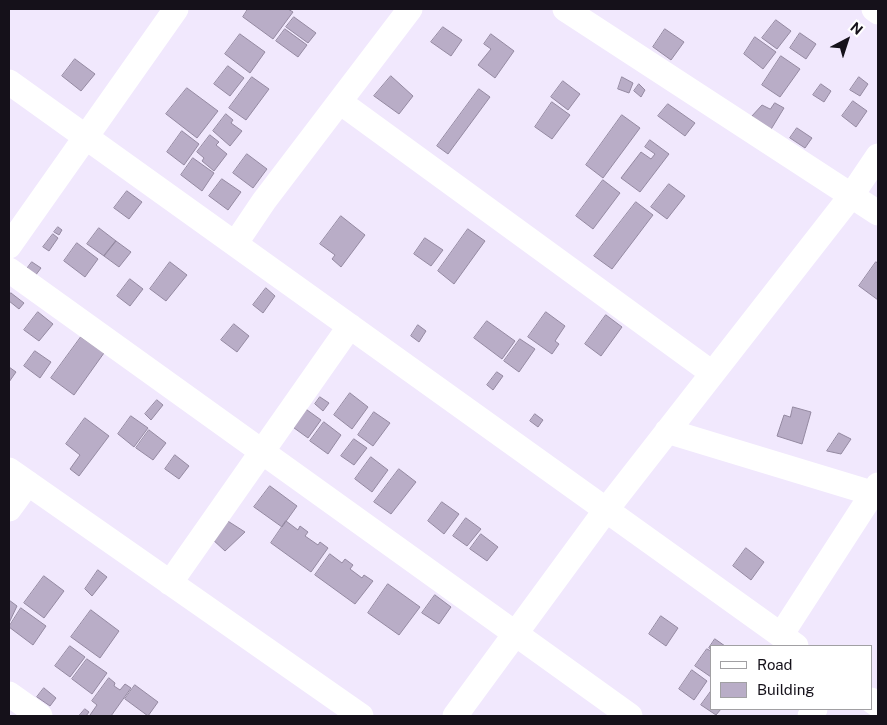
<!DOCTYPE html>
<style>
body{margin:0}
#map{position:relative;width:887px;height:725px;overflow:hidden;background:#f1e8fd;font-family:"Public Sans",sans-serif}
canvas{display:block}
.frame{position:absolute;inset:0;border:10px solid #15111a;pointer-events:none}
.legend{position:absolute;left:710px;top:645px;width:162px;height:65px;box-sizing:border-box;background:#fff;border:1px solid #a1a0a3;margin:0;padding:6px 9px;list-style:none;font-size:15px;color:#15111a}
.legend li{display:flex;align-items:center;gap:10px;height:25px}
.legend b{width:25px;border:1px solid #a1a0a3}
.north{position:absolute;left:822px;top:15px;width:50px;height:50px;-webkit-text-stroke:4px #fff;paint-order:stroke;rotate:40deg;font-size:14px;font-weight:700;line-height:20px;text-align:center;color:#15111a}
.north::after{content:'';display:block;margin:auto;width:18px;height:22px;background:#15111a;clip-path:polygon(50% 0,100% 100%,50% 72%,0 100%)}
</style>
<div id="map">
<canvas width="887" height="725"></canvas>
<div class="frame"></div>
<ul class="legend">
<li><b style="height:6px;background:#fff"></b>Road</li>
<li><b style="height:14px;background:#b9adc7"></b>Building</li>
</ul>
<div class="north">N</div>
</div>
<script>
const g = document.querySelector('canvas').getContext('2d');
g.lineJoin = 'round';
function fill(path, color) {
  g.fillStyle = color;
  g.fill(path, 'evenodd');
}
function trace(path, color, width, dash) {
  g.strokeStyle = color;
  g.lineWidth = width;
  g.lineCap = dash ? 'butt' : 'round';
  g.setLineDash(dash || []);
  g.stroke(path);
}
const building = new Path2D(`
 M248,9H288L293,12L273,39L243,17Z
 M294,17L316,33L308,43L286,27Z
 M776,20L791,31L777,49L762,38Z
 M443,27L462,40L451,56L431,42Z
 M285,29L307,45L298,57L276,41Z
 M665,29L684,42L671,60L653,47Z
 M800,33L816,44L806,59L790,48Z
 M240,34L265,52L250,73L225,54Z
 M491,34L514,51L495,78L478,65L491,49L484,44Z
 M755,37L776,52L763,69L744,54Z
 M781,56L800,69L780,97L762,85Z
 M75,59L95,74L81,91L62,76Z
 M228,66L244,78L230,96L214,84Z
 M391,76L413,96L399,114L374,96Z
 M252,77L269,89L246,120L229,108Z
 M622,77L633,83L629,93L618,89Z
 M859,77L868,84L860,96L850,90Z
 M563,81L580,94L568,110L551,97Z
 M639,84L645,90L641,97L634,91Z
 M821,84L831,91L824,102L813,95Z
 M187,88L218,111L197,138L166,114Z
 M479,89L490,97L448,154L437,146Z
 M853,101L867,111L856,127L842,116Z
 M552,102L570,115L552,139L535,127Z
 M775,103L784,108L770,131L751,117L762,105L770,109Z
 M668,104L695,123L685,136L658,116Z
 M226,114L233,120L231,123L242,131L230,146L213,131Z
 M622,115L640,128L603,178L586,165Z
 M797,128L812,138L805,148L790,138Z
 M182,131L199,144L184,165L167,152Z
 M210,135L219,142L216,145L227,154L214,171L202,161L204,158L197,152Z
 M650,140L669,154L640,192L621,178L641,152L651,159L655,154L645,147Z
 M247,154L267,169L253,188L233,173Z
 M193,158L214,173L202,191L181,175Z
 M222,179L241,192L228,210L209,196Z
 M603,180L620,193L593,229L576,216Z
 M669,184L685,196L667,219L651,207Z
 M127,191L142,202L129,219L114,208Z
 M636,202L653,215L612,269L594,256Z
 M341,216L365,235L341,267L332,259L335,255L320,244Z
 M58,227L62,230L59,235L54,232Z
 M99,228L116,241L104,256L87,244Z
 M468,229L485,241L454,284L438,271Z
 M53,234L58,238L49,251L43,247Z
 M425,238L443,250L431,266L414,254Z
 M116,241L131,252L119,267L104,256Z
 M77,243L98,259L85,277L64,261Z
 M32,262L41,268L35,276L26,270Z
 M170,262L187,275L166,301L150,289Z
 M876,262L878,263V300L859,286Z
 M130,279L143,289L130,306L117,296Z
 M266,288L275,296L263,313L253,305Z
 M11,293L24,303L19,309L9,301V296Z
 M38,312L53,324L39,341L24,330Z
 M546,312L565,326L555,341L559,344L552,354L528,337Z
 M606,315L622,327L601,356L585,344Z
 M487,321L515,341L502,359L474,338Z
 M234,324L249,336L237,352L221,340Z
 M418,325L426,331L419,342L411,336Z
 M81,337L104,353L74,395L51,378Z
 M520,339L535,349L519,372L504,361Z
 M35,351L51,362L40,378L24,366Z
 M9,367L16,372L9,382Z
 M497,372L503,376L493,390L487,385Z
 M350,393L368,407L352,429L334,415Z
 M320,397L329,403L323,411L315,404Z
 M157,400L163,405L151,420L145,414Z
 M303,407L321,420L308,438L290,425Z
 M793,407L811,412L802,444L777,436L784,415L790,417Z
 M374,412L390,423L373,446L358,435Z
 M535,414L543,420L538,427L530,421Z
 M131,416L148,428L134,447L118,434Z
 M85,418L109,436L79,476L70,469L80,455L66,444Z
 M324,422L341,435L328,454L310,441Z
 M149,430L166,443L153,460L136,448Z
 M839,433L851,439L841,454L827,451Z
 M354,439L367,448L354,465L341,456Z
 M175,455L189,466L179,479L165,469Z
 M371,457L388,470L372,492L355,479Z
 M399,469L416,482L391,514L374,502Z
 M270,486L297,506L282,527L254,507Z
 M442,502L459,514L444,534L428,521Z
 M223,518L245,532L225,551L211,538Z
 M466,518L481,529L467,546L453,536Z
 M286,521L298,530L300,526L308,532L305,536L318,545L320,542L328,548L311,572L271,543Z
 M481,534L498,547L487,561L470,549Z
 M746,548L764,562L751,580L733,566Z
 M330,554L342,563L345,559L353,565L350,569L362,578L364,575L373,581L355,604L315,575Z
 M98,570L107,577L92,596L85,589Z
 M44,576L64,591L44,618L24,603Z
 M388,584L420,607L399,635L368,613Z
 M435,595L451,607L439,624L422,613Z
 M9,600L17,606L9,623Z
 M21,608L46,626L33,645L9,627Z
 M91,610L119,631L100,658L71,637Z
 M661,616L678,628L666,646L649,634Z
 M715,639L725,646H711V649L709,648Z
 M70,646L85,657L70,677L55,666Z
 M707,649L711,651V677L695,666Z
 M87,659L107,673L92,694L72,679Z
 M692,670L707,681L694,700L679,689Z
 M109,678L115,683L114,686L120,690L125,684L131,688L111,716H93L90,715L97,705L92,701Z
 M135,685L158,702L148,716L125,699Z
 M44,688L56,698L50,706L37,697Z
 M711,691V709H721L716,715L701,705Z
 M85,709L89,712L86,716H79Z`);
const minor = new Path2D(`
 M565,9L878,213
 M874,9L878,12
 M9,82L796,646
 M340,102L712,373
 M235,244L264,201L410,9
 M9,246L176,9
 M9,270L630,716
 M667,431L878,495
 M9,470L361,716
 M9,509L28,483
 M170,583L350,326
 M781,635L878,485
 M9,694L40,716
 M871,700L878,705
 M455,716L606,510L851,196L878,156
 M810,716L815,709`);
fill(building, '#b9adc7');
trace(building, '#9489a1', 1);
trace(minor, '#fff', 25);
</script>
